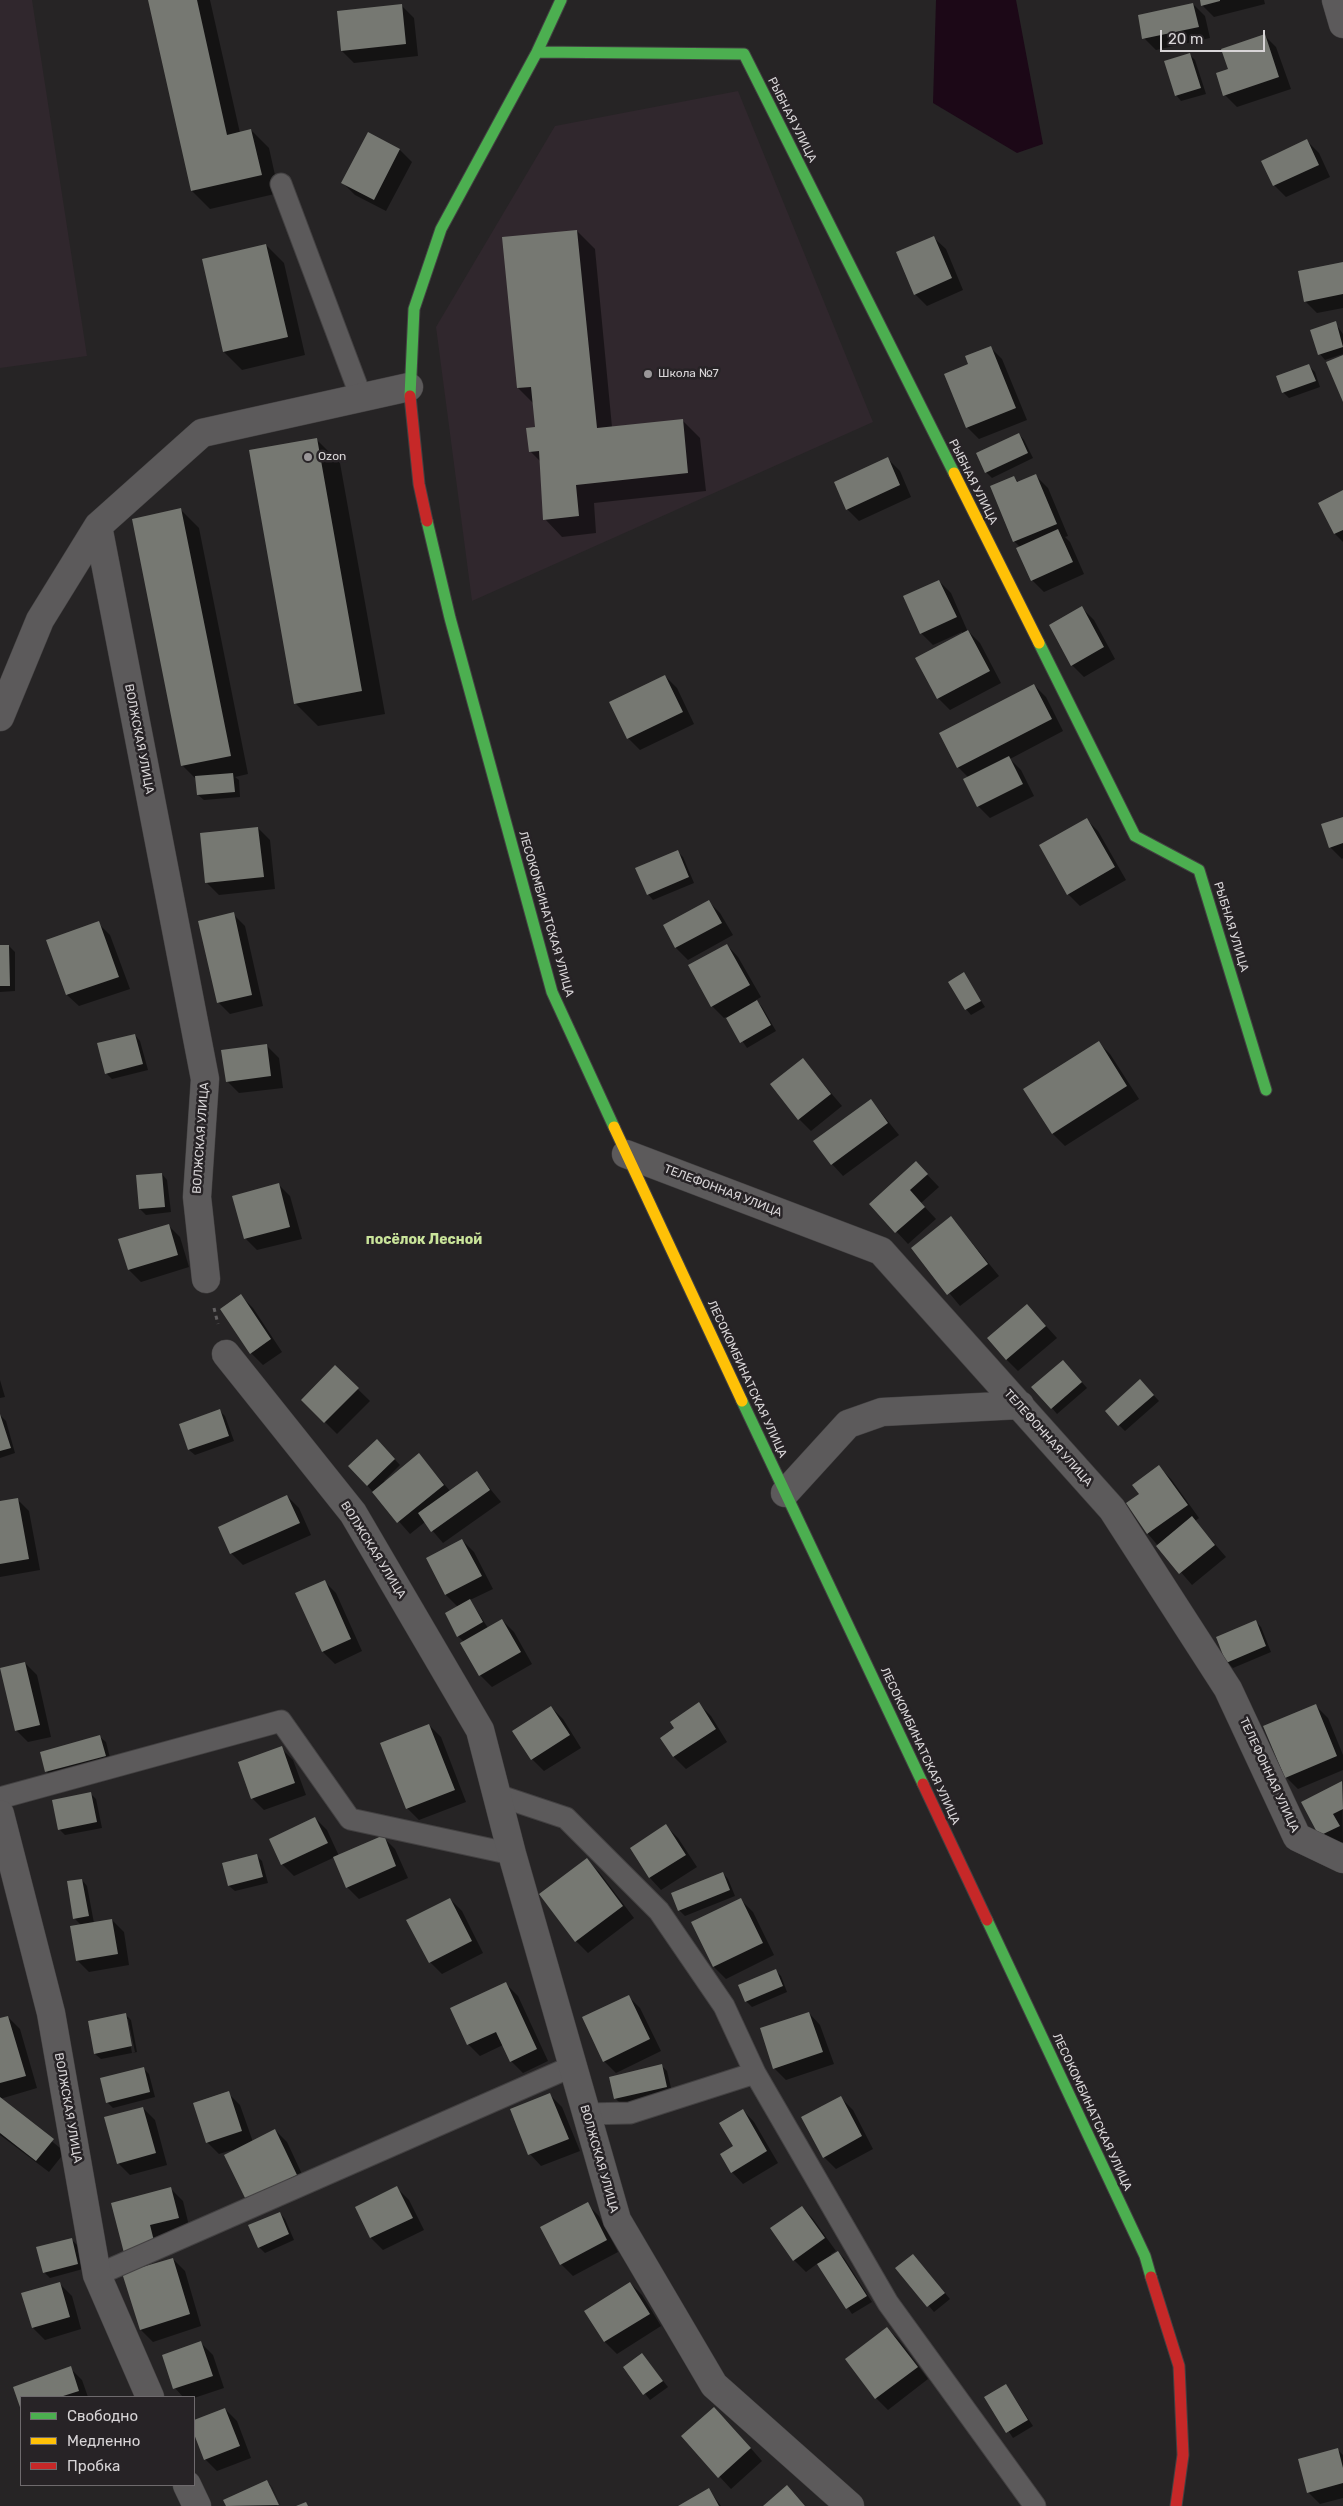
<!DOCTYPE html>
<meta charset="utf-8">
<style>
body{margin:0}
#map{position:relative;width:1343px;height:2506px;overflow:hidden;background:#262425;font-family:Rubik,sans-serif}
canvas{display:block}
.legend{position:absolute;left:20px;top:2396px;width:175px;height:90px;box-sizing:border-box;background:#272326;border:1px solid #6e6a6d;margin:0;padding:6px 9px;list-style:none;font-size:15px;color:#d8d5d7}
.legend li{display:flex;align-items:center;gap:10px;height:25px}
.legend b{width:25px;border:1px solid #6e6a6d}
.scale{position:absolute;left:1160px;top:30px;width:105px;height:22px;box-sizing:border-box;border:2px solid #d8d5d7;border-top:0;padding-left:6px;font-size:15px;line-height:18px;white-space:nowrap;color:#d8d5d7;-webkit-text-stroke:4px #272326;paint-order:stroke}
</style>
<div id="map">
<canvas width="1343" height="2506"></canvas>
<ul class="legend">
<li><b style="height:6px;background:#4caf50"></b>Свободно</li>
<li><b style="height:6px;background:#ffc107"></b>Медленно</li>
<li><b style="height:6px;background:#c62828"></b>Пробка</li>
</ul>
<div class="scale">20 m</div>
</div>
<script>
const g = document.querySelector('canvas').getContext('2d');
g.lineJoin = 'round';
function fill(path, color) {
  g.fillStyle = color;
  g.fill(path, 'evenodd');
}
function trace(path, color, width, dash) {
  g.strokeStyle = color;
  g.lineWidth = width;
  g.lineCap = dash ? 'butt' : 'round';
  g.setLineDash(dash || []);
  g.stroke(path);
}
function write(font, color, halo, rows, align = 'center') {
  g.font = font + ' Rubik,sans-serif';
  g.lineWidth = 5;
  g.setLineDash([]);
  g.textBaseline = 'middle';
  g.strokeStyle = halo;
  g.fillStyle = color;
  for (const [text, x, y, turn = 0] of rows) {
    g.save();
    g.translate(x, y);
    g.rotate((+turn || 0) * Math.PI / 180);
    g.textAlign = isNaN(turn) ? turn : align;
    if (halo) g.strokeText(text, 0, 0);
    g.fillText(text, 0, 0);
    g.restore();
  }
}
const built = new Path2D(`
 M0,0H32L87,356L0,368Z
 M738,91L873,422L472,601L436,327L555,126Z`);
const water = new Path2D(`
 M936,0H1016L1043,144L1017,153L933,103Z`);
const shadow = new Path2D(`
 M149,0H210L240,133L251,130L269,148L279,193L210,209L192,191Z
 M1201,0H1264L1265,4L1214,17L1202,5Z
 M1193,4L1205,16L1210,38L1156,50L1144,38Z
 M402,6L414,18L418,56L354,63L342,51Z
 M1264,35L1276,47L1291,89L1237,107L1225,95L1230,70Z
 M1189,54L1195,60L1206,94L1181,101L1176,95Z
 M368,134L400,150L412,162L386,211L355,195L343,183Z
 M1307,141L1319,153L1330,177L1286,197L1274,185Z
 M577,231L595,249L612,427L682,420L700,438L706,491L594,503L596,533L562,537L545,519L541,462L530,451L536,428L534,404L518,388Z
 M934,238L946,249L963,290L927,306L915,294Z
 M266,245L284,263L305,355L242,370L224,352Z
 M1343,263V308L1317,313L1305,301Z
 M1335,323L1343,334V354L1325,360L1320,354Z
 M990,347L1002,359L1027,420L979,439L967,427L969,364Z
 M1309,366L1315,372L1320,387L1289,398L1283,392Z
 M1019,434L1024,440L1033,458L992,478L986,472Z
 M316,439L340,463L385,714L318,726L295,703Z
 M888,459L900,471L911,497L859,521L847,509Z
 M1036,476L1048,488L1068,536L1065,537L1070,542L1084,574L1044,592L1032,580L1021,548L1014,541V477L1019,483Z
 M1343,492V542L1335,534L1320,503Z
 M181,510L199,528L248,774L235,777L239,780L240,797L204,800L198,795L197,780L183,766L133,520Z
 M939,581L951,593L967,630L980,643L1001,683L950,710L938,698L963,634L962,632L933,645L921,633Z
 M1082,608L1094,620L1115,659L1084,677L1072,665Z
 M665,676L677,688L694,724L640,750L628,738Z
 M1034,685L1046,697L1063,731L1010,759L1021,770L1034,796L990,818L978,806L968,777L958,767Z
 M1343,818V858L1342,859L1330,847Z
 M1086,819L1098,831L1126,880L1080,906L1068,894Z
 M258,828L270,840L275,889L219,895L207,883Z
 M678,852L683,857L694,883L653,900L648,894Z
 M708,901L720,913L733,935L688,960L676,948L664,926Z
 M233,914L245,926L263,1006L230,1014L218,1002Z
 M98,923L110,935L130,989L79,1006L67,995Z
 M727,945L738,957L761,997L756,1000L762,1007L776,1031L747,1048L726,1017L724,1018L712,1006Z
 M0,946H9L15,952V991L0,992Z
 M964,974L985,1007L971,1015L966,1009Z
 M135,1035L140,1041L148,1070L112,1079L106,1073Z
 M1099,1043L1110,1054L1139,1099L1065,1146L1053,1134L1025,1090Z
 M267,1046L279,1058L283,1088L239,1093L227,1081Z
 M803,1060L842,1106L811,1131L799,1119Z
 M871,1100L899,1135L843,1176L832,1164Z
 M916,1163L939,1187L921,1203L936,1219L908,1244L871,1204Z
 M162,1174L167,1180L171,1212L146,1215L140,1209L137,1176Z
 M278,1184L290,1196L302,1239L257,1250L245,1238Z
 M951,1217L999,1276L960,1306L912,1248Z
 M168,1225L180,1237L189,1267L141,1282L129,1270Z
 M241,1296L253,1308L282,1352L263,1365L251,1353Z
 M1027,1305L1057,1338L1018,1371L1006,1359Z
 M335,1367L370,1401L337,1434L303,1400Z
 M1068,1367L1087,1388L1057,1414L1052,1408Z
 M0,1380L5,1397L0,1398Z
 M1146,1387L1159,1401L1125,1431L1119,1425Z
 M219,1410L225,1416L234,1441L195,1455L189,1450L180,1424Z
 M0,1415L6,1421L15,1453L0,1458Z
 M377,1441L400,1465L384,1481L385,1482L419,1455L451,1492L477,1473L501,1502L443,1543L425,1522L410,1534L350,1466Z
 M1159,1467L1171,1479L1199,1518L1195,1521L1226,1557L1192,1585L1148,1534L1127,1504L1140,1495Z
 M287,1496L299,1508L311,1535L243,1565L231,1553Z
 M17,1499L29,1511L40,1570L0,1577V1502Z
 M462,1540L474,1552L493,1589L470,1600L488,1628L502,1620L514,1632L532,1664L492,1687L480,1675L464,1642L458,1636V1607L446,1595L427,1559Z
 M324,1581L336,1593L362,1651L335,1664L323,1652L297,1594Z
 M1256,1622L1261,1627L1271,1652L1233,1668L1227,1662Z
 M25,1663L37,1675L51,1737L28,1742L16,1730Z
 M699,1704L711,1716L727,1742L686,1769L674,1757L662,1738L676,1729Z
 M1316,1706L1328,1718L1343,1755V1770L1298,1789L1286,1777Z
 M551,1707L563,1719L581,1748L544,1771L532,1759Z
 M429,1725L441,1737L466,1802L419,1820L407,1808Z
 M100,1737L106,1742L111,1762L52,1777L47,1772Z
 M281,1748L293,1760L306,1795L264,1810L252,1798Z
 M1342,1782L1343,1842L1332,1848L1320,1836Z
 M90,1793L96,1799L102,1828L65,1835L60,1830L53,1801Z
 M315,1818L327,1830L339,1856L383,1837L395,1849L408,1878L359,1899L347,1887L335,1857L294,1876L282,1864Z
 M666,1826L678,1838L697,1867L661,1890L650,1878Z
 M256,1855L262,1861L268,1883L235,1891L229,1886L224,1864Z
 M587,1860L599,1872L634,1918L588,1953L576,1941L541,1894Z
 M723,1873L728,1879L735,1896L685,1916L679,1910Z
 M82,1880L87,1886L94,1923L112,1920L124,1932L129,1965L89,1972L77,1960L82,1926L74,1918Z
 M450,1899L462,1911L483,1953L442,1974L430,1962Z
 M741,1900L753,1912L774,1955L726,1979L714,1967L693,1923Z
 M776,1971L781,1976L787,1992L752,2007L746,2001Z
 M506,1984L518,1996L548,2061L523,2073L511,2061L503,2045L480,2056L468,2044Z
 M628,1996L640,2008L661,2051L616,2073L604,2061Z
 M809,2013L820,2025L834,2064L786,2080L774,2068Z
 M125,2014L131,2020L137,2052L101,2059L95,2054ZM126,2019H128L135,2052L132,2053Z
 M8,2017L20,2029L37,2088L0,2099V2020Z
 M661,2065L667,2071L672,2092L621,2104L615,2098Z
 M143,2068L149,2074L155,2097L113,2108L107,2102Z
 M228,2093L240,2105L253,2142L275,2130L287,2142L308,2187L259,2211L232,2150L219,2154L207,2142Z
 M550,2095L562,2107L580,2151L541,2166L530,2154Z
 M841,2098L853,2110L873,2149L836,2169L824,2157Z
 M0,2099L65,2152L49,2172L0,2135Z
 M143,2108L155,2120L167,2165L130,2175L118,2163Z
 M743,2110L754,2122L778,2163L743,2184L732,2172Z
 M397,2188L409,2200L424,2230L383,2250L371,2238L357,2207Z
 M171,2189L183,2201L190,2230L161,2237L166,2257L137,2265L125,2253Z
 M587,2204L599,2216L618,2252L573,2276L561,2264Z
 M802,2207L813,2219L836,2251L831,2254L832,2256L838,2252L844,2258L872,2302L852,2314L818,2263L806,2272L794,2260Z
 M280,2213L285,2219L294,2240L265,2253L259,2247Z
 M72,2240L78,2246L83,2269L50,2278L44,2272Z
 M173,2259L185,2271L201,2326L153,2342L141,2330Z
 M918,2261L950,2299L934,2312L897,2268Z
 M630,2283L642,2295L661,2326L617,2354L605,2342L586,2311Z
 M60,2284L72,2296L81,2329L45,2340L33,2328Z
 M887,2328L899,2340L928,2379L888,2410L876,2398Z
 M201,2343L213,2355L224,2388L194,2398L183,2397L175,2388Z
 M642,2354L668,2387L650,2400L624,2367Z
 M70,2368L82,2380L88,2397H21V2407L14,2387Z
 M1006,2385L1033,2426L1013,2438L986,2397Z
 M225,2409L237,2421L251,2458L217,2471L205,2459L194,2431V2421Z
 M726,2420L762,2461L731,2489L683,2437Z
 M1337,2449L1343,2455V2498L1320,2504L1308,2492Z
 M266,2481L272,2487L281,2506L271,2486H268L277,2506H228L225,2501Z
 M709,2490L721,2506H680Z`);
const building = new Path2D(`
 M148,0H197L227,135L251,129L262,175L191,191Z
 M1200,0H1220V1L1201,6Z
 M1193,3L1199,27L1142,39L1138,15Z
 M402,4L406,44L341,51L337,11Z
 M1265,34L1279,77L1223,96L1216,73L1228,69L1221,49Z
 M1190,53L1201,88L1175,96L1164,61Z
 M368,132L400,149L374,200L341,183Z
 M1307,139L1319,165L1273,186L1261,161Z
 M577,230L597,428L683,419L688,473L576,485L579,516L543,520L539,451L529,452L526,428L535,427L531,387L517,388L502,237Z
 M934,236L952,278L914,295L896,252Z
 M266,244L288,337L223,352L202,259Z
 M1343,262V294L1304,302L1298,271Z
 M1336,321L1343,347L1318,355L1310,330Z
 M991,346L1016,408L966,428L944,374L968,364L965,356Z
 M1343,355V402L1326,362Z
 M1309,364L1316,381L1282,393L1276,376Z
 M1019,433L1028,453L985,473L976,453Z
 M317,438L362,691L294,704L249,450Z
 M888,457L900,485L846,510L834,482Z
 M1036,474L1057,524L1013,542L990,486L1014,476L1017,482Z
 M1343,490V530L1334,534L1318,503Z
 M181,508L231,756L181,766L132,519Z
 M1058,529L1073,562L1031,581L1016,548Z
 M939,580L957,617L920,634L903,596Z
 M1082,606L1104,647L1071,666L1049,625Z
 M968,630L990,671L937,699L915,658Z
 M665,675L683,712L627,739L609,702Z
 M1034,684L1052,719L957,768L939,733Z
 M1009,756L1023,784L977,807L963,779Z
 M233,773L235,792L197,795L195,776Z
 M1343,817V843L1329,848L1321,824Z
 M1087,818L1115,867L1067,895L1039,845Z
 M258,827L264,877L205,883L200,833Z
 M678,850L689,877L647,895L635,868Z
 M709,900L722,923L675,948L663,925Z
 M234,912L252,995L217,1003L198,921Z
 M99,921L119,977L66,995L46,940Z
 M727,944L750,985L711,1007L688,965Z
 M0,945H9L10,986H0Z
 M964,972L981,1001L965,1010L948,982Z
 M757,1000L771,1025L740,1043L726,1018Z
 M135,1034L143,1064L105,1074L97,1043Z
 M1099,1041L1127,1086L1052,1134L1023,1089Z
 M267,1044L271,1076L226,1082L221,1050Z
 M803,1058L831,1094L798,1120L770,1084Z
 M871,1099L888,1123L831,1165L813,1141Z
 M916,1161L928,1174L910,1190L925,1207L895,1233L869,1204Z
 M162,1173L165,1207L139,1209L136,1175Z
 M279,1183L290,1227L244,1239L232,1196Z
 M951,1216L988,1264L947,1295L911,1248Z
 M169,1224L178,1255L128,1270L118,1239Z
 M241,1294L271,1339L250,1354L220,1309Z
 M1027,1304L1046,1326L1006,1360L987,1338Z
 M1063,1360L1082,1382L1051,1409L1031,1387Z
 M335,1365L359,1388L324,1423L301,1400Z
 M1140,1379L1154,1395L1118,1426L1105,1411Z
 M220,1409L229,1436L188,1450L179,1424Z
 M0,1414L11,1448L0,1451Z
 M377,1439L395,1459L367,1486L348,1466Z
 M419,1453L444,1485L397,1523L372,1492Z
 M1159,1465L1188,1505L1147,1534L1126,1503L1139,1494L1132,1485Z
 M477,1471L490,1490L431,1532L418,1513Z
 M287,1495L300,1523L230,1554L218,1527Z
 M18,1498L29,1559L0,1564V1501Z
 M1192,1516L1215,1545L1179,1574L1156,1546Z
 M462,1539L482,1576L445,1595L426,1558Z
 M325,1580L351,1639L322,1652L295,1593Z
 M470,1599L483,1622L457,1637L445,1613Z
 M502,1619L521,1652L479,1676L460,1643Z
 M1256,1620L1266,1646L1226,1663L1216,1637Z
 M25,1662L40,1725L15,1731L0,1668Z
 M699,1702L716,1729L673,1757L660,1738L674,1728L670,1722Z
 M1316,1704L1337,1756L1285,1778L1263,1726Z
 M551,1706L570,1735L531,1760L512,1731Z
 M429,1724L455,1790L406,1809L380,1743Z
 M100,1735L106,1756L45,1772L40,1752Z
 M282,1746L295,1783L251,1799L238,1762Z
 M1342,1781L1343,1809L1333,1814L1340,1826L1319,1836L1301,1802Z
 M91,1792L97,1822L58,1830L52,1800Z
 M315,1817L328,1843L281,1865L269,1839Z
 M666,1824L686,1855L649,1878L630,1848Z
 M384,1835L396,1866L346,1888L333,1857Z
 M257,1854L263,1877L228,1886L222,1863Z
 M587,1858L623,1906L575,1942L539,1894Z
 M723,1872L730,1890L678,1911L671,1893Z
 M82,1879L89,1916L73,1919L67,1881Z
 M450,1898L472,1941L429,1963L406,1920Z
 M741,1898L763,1943L713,1967L691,1922Z
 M112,1919L118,1954L76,1961L70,1926Z
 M776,1969L783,1986L745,2002L738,1985Z
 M506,1982L537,2049L510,2062L496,2032L467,2045L450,2008Z
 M629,1995L650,2039L603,2062L582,2017Z
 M809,2012L823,2052L773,2069L760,2028Z
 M126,2013L132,2046L94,2054L88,2021Z
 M8,2016L26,2076L0,2083V2018Z
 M662,2064L667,2087L614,2099L609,2077Z
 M144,2067L150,2092L106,2103L100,2078Z
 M229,2091L242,2131L206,2143L193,2103Z
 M550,2093L569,2139L528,2155L510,2109Z
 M841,2096L862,2136L823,2158L801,2117Z
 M0,2097L54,2139L36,2161L0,2133Z
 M143,2107L156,2153L117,2164L104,2117Z
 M743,2109L767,2151L731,2173L720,2154L733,2146L719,2123Z
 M275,2129L297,2175L246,2200L224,2155Z
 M397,2186L413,2218L370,2238L355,2207Z
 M171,2187L179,2218L150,2225L155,2245L124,2253L111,2203Z
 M588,2202L607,2240L560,2265L540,2227Z
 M802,2206L825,2238L793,2261L770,2228Z
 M280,2212L289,2234L258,2248L248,2225Z
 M72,2238L78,2264L43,2273L36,2247Z
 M838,2251L867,2296L846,2309L817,2264Z
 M913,2254L945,2293L927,2307L895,2268Z
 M173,2258L190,2314L140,2330L122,2273Z
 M60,2282L70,2317L32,2328L21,2293Z
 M630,2282L650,2314L604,2342L584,2311Z
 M887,2327L918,2367L875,2399L845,2359Z
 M201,2341L213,2376L173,2389L162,2355Z
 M642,2353L663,2381L643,2395L623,2367Z
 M71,2366L79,2391L60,2397H21V2410L13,2387Z
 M1006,2384L1028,2420L1006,2433L984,2397Z
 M714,2407L751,2448L718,2478L681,2436Z
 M225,2408L240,2446L204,2460L194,2434V2420Z
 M1338,2448L1343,2468V2483L1307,2493L1298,2459Z
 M267,2480L279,2505L226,2506L223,2500Z
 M787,2485L805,2506H763Z
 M709,2488L719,2506H678Z
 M306,2502L308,2506H296Z`);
const path = new Path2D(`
 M214,1308L218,1324`);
const lane = new Path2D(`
 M281,184L361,397
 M497,1795L566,1818L659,1911L724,2006L755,2073
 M0,1798L281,1721L350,1819L512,1854
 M586,2114L630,2113L755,2073L888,2303L1035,2506
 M97,2275L573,2066`);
const street = new Path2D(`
 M1336,0L1343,24
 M98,526L205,1079L197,1197L206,1279
 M0,717L40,620L98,526L202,433L409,387
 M626,1154L881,1251L1112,1509L1228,1689L1297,1837L1343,1859
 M226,1354L353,1513L480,1730L512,1854L617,2220L714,2385L850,2506
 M785,1493L848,1424L882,1412L1020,1405
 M0,1814L51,2013L97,2275L150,2397
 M187,2485L197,2506`);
const fast = new Path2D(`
 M537,52L744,54L954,473
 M410,396L414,309L441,229L537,52L561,0
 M427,521L450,618L552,992L614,1127
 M1039,643L1135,836L1199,870L1266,1090
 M742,1401L923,1784
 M987,1920L1145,2256L1151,2277`);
const slow = new Path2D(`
 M954,473L1039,643
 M614,1127L742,1401`);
const jam = new Path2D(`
 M410,396L419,484L427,521
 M923,1784L987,1920
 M1151,2277L1179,2366L1183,2455L1176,2506`);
const markers = [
 [648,374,5,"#9a9799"],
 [308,457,5,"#9a9799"]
];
const streetNames = [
 ["РЫБНАЯ УЛИЦА",792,120,63],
 ["РЫБНАЯ УЛИЦА",973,482,63],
 ["ВОЛЖСКАЯ УЛИЦА",139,739,79],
 ["ЛЕСОКОМБИНАТСКАЯ УЛИЦА",546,914,74],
 ["РЫБНАЯ УЛИЦА",1231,927,73],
 ["ВОЛЖСКАЯ УЛИЦА",201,1138,-86],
 ["ТЕЛЕФОННАЯ УЛИЦА",723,1191,21],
 ["ЛЕСОКОМБИНАТСКАЯ УЛИЦА",747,1379,65],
 ["ТЕЛЕФОННАЯ УЛИЦА",1048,1438,48],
 ["ВОЛЖСКАЯ УЛИЦА",373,1550,58],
 ["ЛЕСОКОМБИНАТСКАЯ УЛИЦА",920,1746,65],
 ["ТЕЛЕФОННАЯ УЛИЦА",1269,1775,65],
 ["ВОЛЖСКАЯ УЛИЦА",68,2108,80],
 ["ЛЕСОКОМБИНАТСКАЯ УЛИЦА",1092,2112,65],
 ["ВОЛЖСКАЯ УЛИЦА",599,2159,74]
];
const poiNames = [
 ["Школа №7",658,374],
 ["Ozon",318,457]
];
const neighbourhoodNames = [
 ["посёлок Лесной",424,1240]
];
fill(built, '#30272d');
fill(water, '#1c0817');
fill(shadow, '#0007');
fill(building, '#767872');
trace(lane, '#434142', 23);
trace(street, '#434142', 29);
trace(fast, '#434142', 13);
trace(slow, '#434142', 13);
trace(jam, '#434142', 13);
trace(path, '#615f60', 3, [4, 4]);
trace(lane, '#5c5a5b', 21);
trace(street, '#5c5a5b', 28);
trace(fast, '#4caf50', 11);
trace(slow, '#ffc107', 11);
trace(jam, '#c62828', 11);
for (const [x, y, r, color] of markers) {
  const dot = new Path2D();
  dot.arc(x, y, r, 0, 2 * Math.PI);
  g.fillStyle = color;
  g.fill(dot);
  trace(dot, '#272326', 2);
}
write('12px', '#d8d5d7', '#272326', streetNames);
write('12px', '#d8d5d7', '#272326', poiNames, 'left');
write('bold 14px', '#c9e49a', '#272326', neighbourhoodNames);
</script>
